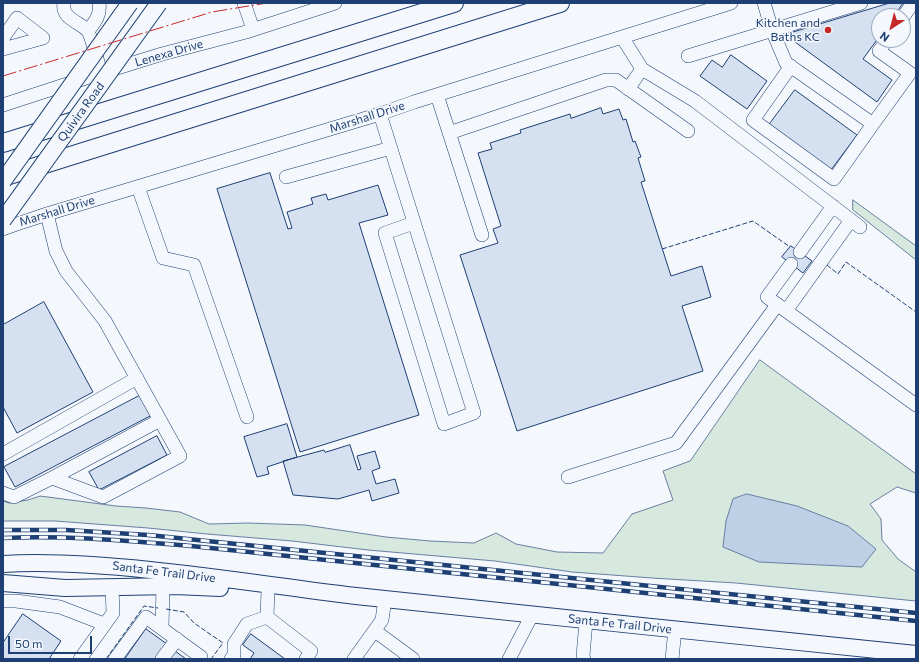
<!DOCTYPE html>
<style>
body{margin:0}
#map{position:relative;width:919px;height:662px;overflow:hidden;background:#f4f7fb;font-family:Commissioner,sans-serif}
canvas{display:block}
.frame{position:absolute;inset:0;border:4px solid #1d3f73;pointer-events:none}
.north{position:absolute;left:871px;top:8px;width:40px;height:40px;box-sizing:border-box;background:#f4f7fb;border:1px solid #9eadc5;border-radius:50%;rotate:216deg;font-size:11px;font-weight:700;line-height:16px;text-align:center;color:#1d3f73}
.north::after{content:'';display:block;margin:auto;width:14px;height:18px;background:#c62828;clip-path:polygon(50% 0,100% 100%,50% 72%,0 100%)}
.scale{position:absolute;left:8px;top:636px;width:84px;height:18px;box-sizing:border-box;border:2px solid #1d3f73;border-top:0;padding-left:5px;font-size:12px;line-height:14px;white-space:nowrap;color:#1d3f73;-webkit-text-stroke:3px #f4f7fb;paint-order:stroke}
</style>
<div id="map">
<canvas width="919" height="662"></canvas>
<div class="frame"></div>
<div class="north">N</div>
<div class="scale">50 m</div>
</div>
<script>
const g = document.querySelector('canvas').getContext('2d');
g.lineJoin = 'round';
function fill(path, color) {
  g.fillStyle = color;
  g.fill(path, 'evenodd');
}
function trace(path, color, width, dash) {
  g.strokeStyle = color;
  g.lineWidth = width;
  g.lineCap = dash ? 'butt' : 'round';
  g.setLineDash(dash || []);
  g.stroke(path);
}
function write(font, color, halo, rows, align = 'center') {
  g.font = font + ' Commissioner,sans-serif';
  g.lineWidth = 3;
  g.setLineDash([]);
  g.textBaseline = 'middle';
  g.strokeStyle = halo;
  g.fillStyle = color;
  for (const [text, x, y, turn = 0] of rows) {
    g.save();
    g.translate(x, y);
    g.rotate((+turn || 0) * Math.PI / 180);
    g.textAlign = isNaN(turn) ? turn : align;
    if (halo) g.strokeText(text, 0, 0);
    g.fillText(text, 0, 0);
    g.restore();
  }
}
const green = new Path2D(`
 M853,200L916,246V260L853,210Z
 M760,360L916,474V493L897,487L870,504L881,519L882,540L898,559L916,572V601L736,583L652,578L572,572L495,561L368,550L292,541L207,534L148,528L55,521H3V501L9,503L28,500L40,496L116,506L146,508L180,512L209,524L248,523L305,525L386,537L430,541L474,543L496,533L516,544L557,552L603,553L632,514L673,500L663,471L690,461Z`);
const water = new Path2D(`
 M747,494L797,506L848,526L876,549L862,567L759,562L723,547L726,521L733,499Z`);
const building = new Path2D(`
 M890,3H903L894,16H879V37L863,59L892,80L877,102L795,42L791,33Z
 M731,55L767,81L747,109L700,76L712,60L722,67Z
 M795,90L857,135L831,170L769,125Z
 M601,108L603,114L619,109L623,120L626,119L633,142L635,141L641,157L638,158L645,181L641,182L671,276L702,266L711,297L682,306L703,371L517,431L460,255L498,243L493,229L501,226L478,153L492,149L490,143L521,133L520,130L570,114L571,118Z
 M270,173L288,229L292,228L287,212L313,204L311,198L326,194L328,200L378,185L388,215L359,223L419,415L300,452L217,189Z
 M791,246L812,261L803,273L782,257Z
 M44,302L93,392L17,433L3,407V325Z
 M141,395L152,415L15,487L4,467Z
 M287,424L297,457L267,467L269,474L257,477L244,437Z
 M157,436L167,455L99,490L89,472Z
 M350,445L358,470L361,469L357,456L375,451L380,468L372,471L376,484L395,479L399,493L372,501L369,490L338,499L293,495L283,461L324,450L325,452Z
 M23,614L61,641L49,659H3V643Z
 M146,629L167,644L156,659H125Z
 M251,634L285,659H250L254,653L243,645Z
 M175,651L186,659H170Z`);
const minor = new Path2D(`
 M64,3C61,18 79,22 87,30C91,34 99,66 101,73
 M244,3L253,29
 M764,3L772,30L786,63L873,124L910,73L879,51L887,40
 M903,17L913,3
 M88,31C95,22 101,15 99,3
 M622,37L642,69L628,89
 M3,38L17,18L43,38L3,49
 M688,56L861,3
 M791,66L753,120L834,179L873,124
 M642,69L695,101L860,227
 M437,95L482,235
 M3,105L101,73L162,54L246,32L335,3
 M380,114L474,413L444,424L385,233L414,223
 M449,133L606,80H616L688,131
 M286,177L391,148
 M138,187L163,258L194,265L247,417
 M47,214L56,251L66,271L105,321L180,456L103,497L52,478L160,420
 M3,229L17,224L47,214L380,114L414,102L731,3
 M800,252L833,206
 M791,264L767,297L916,405
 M786,311L851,220
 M3,454L137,378
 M568,477L676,443L777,305
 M3,493L14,497L52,478
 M3,601H16L60,607L104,624
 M267,617L311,651L306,659
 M267,617L268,590
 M162,628L163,586
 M375,631L413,659
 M80,659L113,613L112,587
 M115,659L146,617L201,657L199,659
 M162,659L177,639
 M231,659L234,655V644L247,624L267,617
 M354,659L382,620L385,599
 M509,659L532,615
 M584,659L583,656L586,621
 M672,659L675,629`);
const major = new Path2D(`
 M3,564C52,561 102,565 150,570C219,577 288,588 356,596C543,617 729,634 916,654
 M3,583L65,588L175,586L220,588`);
const highway = new Path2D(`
 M3,143L454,3
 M3,177L560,3`);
const rail = new Path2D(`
 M3,530H66L148,535L916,613
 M3,538C66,535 129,541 191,546L916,621`);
const majorBridge = new Path2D(`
 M3,181L130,3
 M3,220L159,3`);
const fence = new Path2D(`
 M662,249L753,221L790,247
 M827,265L838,274L846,262L916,312
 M166,609L184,612L194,623L223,643L211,659
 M106,659L144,606L158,608`);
const power = new Path2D(`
 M3,76L212,12L267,3`);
const markers = [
 [828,30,4,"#c62828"]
];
const poiNames = [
 ["Kitchen and",820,23],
 ["Baths KC",820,37]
];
const streetNames = [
 ["Lenexa Drive",169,53,-16],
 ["Quivira Road",81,112,-54],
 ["Marshall Drive",367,117,-18],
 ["Marshall Drive",57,211,-17],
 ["Santa Fe Trail Drive",164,572,7],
 ["Santa Fe Trail Drive",620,624,6]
];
fill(green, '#d7e8df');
trace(green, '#687fa3', 1);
fill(water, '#bed0e5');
trace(water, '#687fa3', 1);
fill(building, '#d5e0f0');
trace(building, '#1d3f73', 1);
trace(minor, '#1d3f73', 14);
trace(major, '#1d3f73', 18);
trace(highway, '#1d3f73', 20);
trace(minor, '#f4f7fb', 13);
trace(major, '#f4f7fb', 16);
trace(highway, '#f4f7fb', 18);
trace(rail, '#1d3f73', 4.5);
trace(rail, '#f4f7fb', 3, [9]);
trace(majorBridge, '#1d3f73', 18, []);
trace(majorBridge, '#f4f7fb', 16);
trace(fence, '#1d3f73', 1, [5, 2]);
trace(power, '#c62828', 1, [14, 3, 2, 3]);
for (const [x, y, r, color] of markers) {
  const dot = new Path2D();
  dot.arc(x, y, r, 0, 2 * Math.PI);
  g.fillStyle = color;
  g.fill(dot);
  trace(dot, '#f4f7fb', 1.5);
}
write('12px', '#1d3f73', '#f4f7fb', poiNames, 'right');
write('12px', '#1d3f73', '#f4f7fb', streetNames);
</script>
